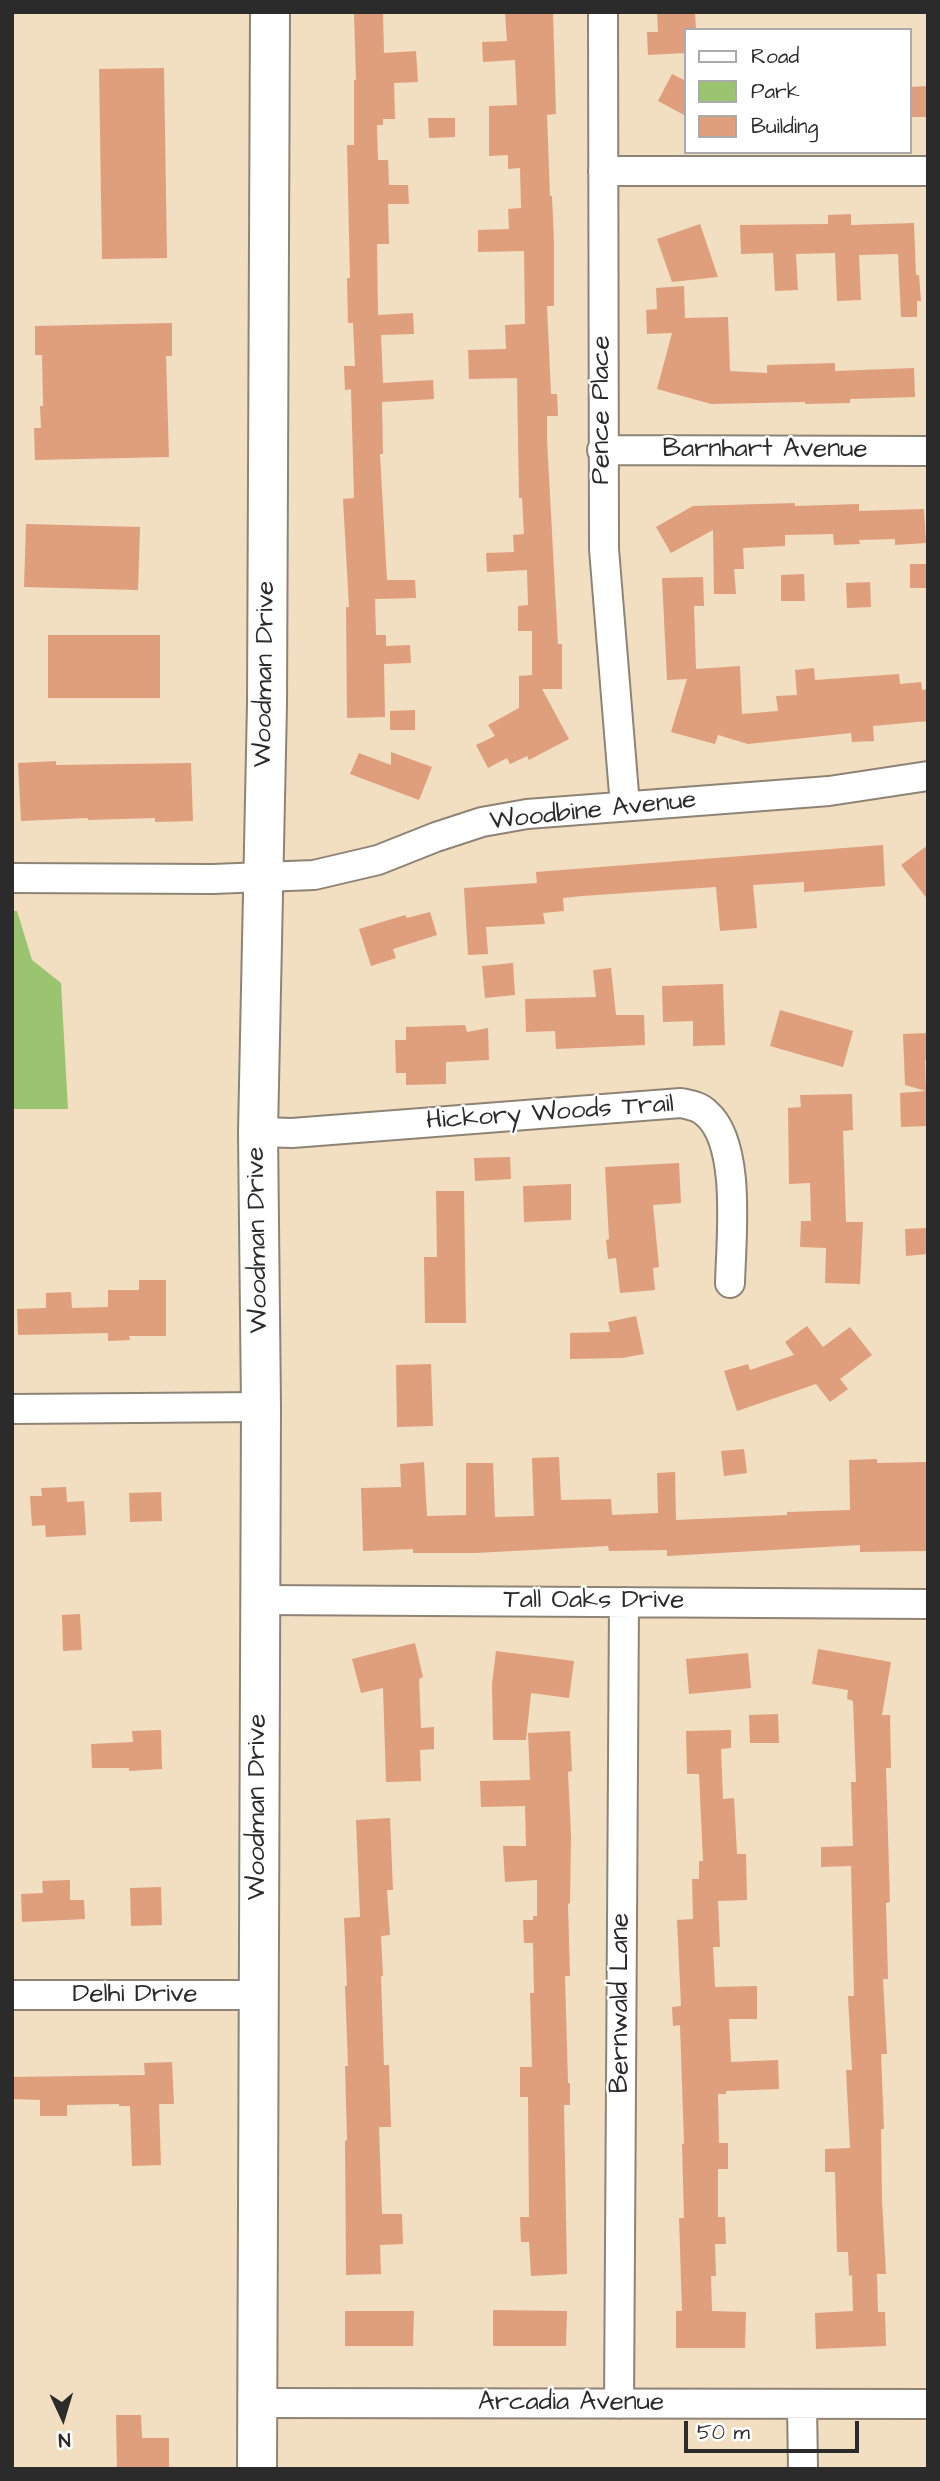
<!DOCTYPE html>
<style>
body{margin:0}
#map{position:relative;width:940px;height:2481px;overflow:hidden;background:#f2dec0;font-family:"Architects Daughter",sans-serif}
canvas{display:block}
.frame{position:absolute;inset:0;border:14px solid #2b2b2b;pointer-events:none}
.legend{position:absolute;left:684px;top:28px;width:228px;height:126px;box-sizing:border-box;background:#fff;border:2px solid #aaa;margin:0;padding:9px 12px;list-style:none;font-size:21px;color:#2b2b2b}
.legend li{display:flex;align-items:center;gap:14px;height:35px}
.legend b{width:35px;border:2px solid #aaa}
.north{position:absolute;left:28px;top:2383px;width:70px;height:70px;-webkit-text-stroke:5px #fff;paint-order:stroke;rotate:176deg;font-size:19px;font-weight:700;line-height:28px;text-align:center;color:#2b2b2b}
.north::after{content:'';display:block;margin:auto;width:24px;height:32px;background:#2b2b2b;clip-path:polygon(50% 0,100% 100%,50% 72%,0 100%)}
.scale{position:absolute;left:684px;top:2421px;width:175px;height:32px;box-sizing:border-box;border:4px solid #2b2b2b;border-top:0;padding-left:9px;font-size:21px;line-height:24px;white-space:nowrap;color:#2b2b2b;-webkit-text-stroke:5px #fff;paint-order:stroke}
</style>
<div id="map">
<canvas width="940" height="2481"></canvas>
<div class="frame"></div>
<ul class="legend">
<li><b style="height:9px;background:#fff"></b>Road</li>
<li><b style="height:19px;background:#9bc470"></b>Park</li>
<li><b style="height:19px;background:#df9e7c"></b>Building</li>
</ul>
<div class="north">N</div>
<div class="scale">50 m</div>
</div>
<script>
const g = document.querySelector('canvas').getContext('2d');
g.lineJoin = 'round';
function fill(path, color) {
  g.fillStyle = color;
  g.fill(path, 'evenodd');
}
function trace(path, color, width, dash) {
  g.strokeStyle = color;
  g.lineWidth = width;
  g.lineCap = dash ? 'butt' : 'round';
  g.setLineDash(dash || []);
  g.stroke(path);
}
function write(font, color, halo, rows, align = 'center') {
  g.font = font + ' "Architects Daughter",sans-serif';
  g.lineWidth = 5;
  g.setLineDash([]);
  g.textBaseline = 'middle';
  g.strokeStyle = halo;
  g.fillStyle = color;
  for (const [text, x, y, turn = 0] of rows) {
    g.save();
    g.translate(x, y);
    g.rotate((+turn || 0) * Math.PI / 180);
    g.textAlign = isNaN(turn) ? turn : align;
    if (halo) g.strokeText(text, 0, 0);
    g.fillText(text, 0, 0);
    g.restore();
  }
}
const green = new Path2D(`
 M12,911H17L32,960L61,983L68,1109H12Z`);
const building = new Path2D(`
 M505,12H553L556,114L547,115L550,196H552L554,242V306H547L551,394H557L558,416H547V440L558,644H562V689H542L569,739L529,760L527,756L510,764L507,758L488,768L476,745L495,736L488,725L519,708V676L532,675V631H518V606L528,605L527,570L487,572L486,553L514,552L513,535L524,534L522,498H519L517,378L469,379L468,350L506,349L505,325L525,324L524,251L478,252V230L509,229L508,209L521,208L520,168L508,169V155L489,156V106L517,105L515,60L483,62L482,42L507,41Z
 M657,12H695L696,30H686V53L648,55L647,32H658Z
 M383,13L384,53L416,51L418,82L394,83L395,119H383V125H377L378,160H388L389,185H408L409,204H388L389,244H377L378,315L413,313L414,334L381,335L383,383L433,380L434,399L382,402L383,454H380L387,580H415L416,598L375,599L376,635H386V646L410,645L411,663L384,664L385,717L347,718L346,607H349L343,499L354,498L351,389L345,390L344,366H355L353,323H348L347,278H350L347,145H354V80H356L354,14Z
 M164,68L167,258L102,259L99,69Z
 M672,74L686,81V116L658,101Z
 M928,86V117H910V87Z
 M428,118H455V137L429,138Z
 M851,214V225L914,223L916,275H919L921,301H917V317H901L898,254L859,255L861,300L837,301L835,253L796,254L798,290L775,291L773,253L741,254L740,225L828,224V215Z
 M700,224L718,277L672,282L657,239Z
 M684,286L685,318L728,317L730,371L767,373V365L835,363V371L914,368L915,397L850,399V403L805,404V402L711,404L657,389L672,333L647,334L646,310L657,309L656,288Z
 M172,323V356H166L169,457L35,460L34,428H41L40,406H43L42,355H35V326Z
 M795,503V506L859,504V511L924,509L926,543L895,545V539L859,540L860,544L834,545L833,534L785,535V546L743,548L744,569H734L736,594H714L713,530L671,553L656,527L693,506Z
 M26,524L140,527L138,590L24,587Z
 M910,564H928V588H910Z
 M804,574L805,601H781V575Z
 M703,577L704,606H694L696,669L740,666L742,714L778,711L776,696L797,695L795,670L814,668L815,680L899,674L900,684L921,682L922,690L928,689V721L873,726L874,741L852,742L851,733L748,744L718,735L715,744L671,732L687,679L667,680L662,578Z
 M870,582L871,607L847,608L846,583Z
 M48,635H160V698H48Z
 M415,710V730H390V711Z
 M391,752L432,767L419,800L350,774L359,753L391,765Z
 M56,761V765L191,763L193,821L155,822V818L88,820V818L21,821L18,763Z
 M883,845L885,886L804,892V882L753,885L757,928L720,931L716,887L582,896L563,898L564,911L543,913L545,924L486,927L488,954L468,955L464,888L537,883L536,872Z
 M928,845V900L901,865Z
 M430,912L437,935L393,949L396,958L371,966L359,929L405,915L407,918Z
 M513,963L515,995L485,998L482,966Z
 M611,968L616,1015H644L645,1045L556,1049L555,1031L526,1032L525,999L596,997L593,970Z
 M723,984L725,1045L693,1046V1021L663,1022L662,986Z
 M780,1010L853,1031L843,1067L770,1046Z
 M465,1025L467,1032L488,1028L489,1060L446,1062V1084L406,1085V1073H396L395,1040H406V1027Z
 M928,1033V1060H925L926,1091L905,1085L903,1034Z
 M926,1091L927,1126L901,1127L900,1093Z
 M852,1094L853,1130L843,1131L846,1222H863L860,1284L825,1283L826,1248L800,1247L801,1221H811L810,1183L789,1184L788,1108L801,1107L800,1095Z
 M510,1157L511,1179L475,1181L474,1158Z
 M679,1163L681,1203L653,1205L659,1267L653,1268L655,1290L620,1293L616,1258L608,1259L606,1240L609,1239L605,1167Z
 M571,1184V1220L524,1222L523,1186Z
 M436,1191H464L466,1323H425L424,1257H437Z
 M928,1228V1254L906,1256L905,1229Z
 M139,1280H166V1336H129L130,1340L108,1341V1333L18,1335L17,1309L46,1308V1293L71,1292L72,1308L108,1307V1290H139Z
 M636,1316L644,1354L622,1358L570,1359V1333L610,1332L608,1322Z
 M807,1326L823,1347L850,1327L872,1355L840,1379L848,1389L830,1402L816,1384L737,1411L724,1371L748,1364L750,1370L794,1355L785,1342Z
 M431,1364L433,1426L397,1427L396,1365Z
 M744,1449L747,1473L724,1476L721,1451Z
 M559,1457L561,1500L611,1499L612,1515L658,1513L657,1473L675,1472L676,1520L787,1515V1512L850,1510L849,1460L877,1459V1463L928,1462V1551L860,1552V1545L667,1556V1550L609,1551L608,1546L475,1553H413V1549L363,1551L361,1488L401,1487L400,1464L424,1462L427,1516L466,1515V1463H493L495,1517L534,1516L532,1458Z
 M66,1487L67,1502L84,1501L86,1535L46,1537L45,1525L32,1526L30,1496H42L41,1488Z
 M161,1492L162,1521L130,1522L129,1493Z
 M80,1614L82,1650L63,1651L62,1615Z
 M415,1643L423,1677L419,1679L421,1728L434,1727V1749L420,1750L421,1781L386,1782L383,1688L361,1693L352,1659Z
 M818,1649L891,1662L882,1715H890L891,1768H886L890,1902L886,1903L888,1979H883L887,2054H881L884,2129H881L882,2200L886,2274H877L878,2312H885L886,2346L816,2349L815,2313L853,2311L852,2275L849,2276L848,2252H837L835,2172H825V2149L850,2148L846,2070H852L848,1996H854L851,1866L821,1867V1847L853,1846L851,1782H856L853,1701L847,1699L848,1690L812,1684Z
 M496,1651L574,1661L569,1698L531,1693L526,1740H493L492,1684Z
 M748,1653L751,1688L689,1694L686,1659Z
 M778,1714L779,1743H750L749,1715Z
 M161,1730L162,1769L129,1771V1768H92L91,1744L133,1742L132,1731Z
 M731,1730V1748L721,1749L723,1799L734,1798L737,1854H746L747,1900L718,1901L720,1947H713L715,1987L757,1986V2019H729L731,2062L778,2060L779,2089L726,2091V2094H718L719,2143H728V2169H718V2217H725L726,2244H715L716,2276H711L712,2311L746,2312L745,2348H676V2311H682L679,2218H684L682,2144H684L680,2025L673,2026L672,2007L681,2006L677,1920L693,1919L692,1879H699V1861H703L699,1774H687L686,1731Z
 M570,1731L572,1771L568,1772L571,1836L570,1903L568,1904L570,1976H565L568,2083H570V2105H564L567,2274L531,2276L529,2242H521L520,2217H529L528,2097H520V2067H532L530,1993H534L533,1943H524L523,1920H533V1916H537V1880L505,1882L503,1846H526L525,1806L481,1807L480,1781L530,1780L528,1733Z
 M390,1818L393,1890H387L390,1935L381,1936L383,1976H381L384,2065H389L391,2127H379L382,2214H402L403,2244L380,2245L381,2274L346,2275L345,2141L347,2140L345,2066H348L345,1986H347L344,1918L360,1917L356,1820Z
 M70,1880V1900H84L85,1919L22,1922L21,1894L43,1893L42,1881Z
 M161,1887L162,1925L131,1926L130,1888Z
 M172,2062L174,2104H159L161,2165L132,2166L130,2106H119V2104L67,2105V2116H40V2100L12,2099V2077L145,2075L144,2063Z
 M493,2310L567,2311L566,2346H493Z
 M345,2311H414L413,2346H345Z
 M116,2415H141L142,2438H169V2469H117Z`);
const minor = new Path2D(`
 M603,12L604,549L625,806
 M603,171H928
 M602,450L928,451
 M12,878L213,879L314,875L378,860L436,837L482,822L527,814L829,791L928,776
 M258,1132L292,1133L681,1103C690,1105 699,1106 706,1113C742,1143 731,1239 730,1283
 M12,1409L261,1407
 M261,1600L928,1604
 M12,1995H258
 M256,2403L928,2404
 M619,2404L624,1602
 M802,2404L803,2469`);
const primary = new Path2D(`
 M257,2469L261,1407L258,1132L267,704L270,12`);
const streetNames = [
 ["Pence Place",603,410,-90],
 ["Barnhart Avenue",765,451],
 ["Woodman Drive",266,674,-89],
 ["Woodbine Avenue",593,812,-6],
 ["Hickory Woods Trail",550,1114,-4],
 ["Woodman Drive",259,1240,-91],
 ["Tall Oaks Drive",594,1602],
 ["Woodman Drive",259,1807,-90],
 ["Delhi Drive",135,1996],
 ["Bernwald Lane",622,2003,-90],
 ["Arcadia Avenue",571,2404]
];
fill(green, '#9bc470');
fill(building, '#df9e7c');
trace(minor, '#8e8476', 32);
trace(primary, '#8e8476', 42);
trace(minor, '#fff', 28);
trace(primary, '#fff', 38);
write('26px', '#2b2b2b', '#fff', streetNames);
</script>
